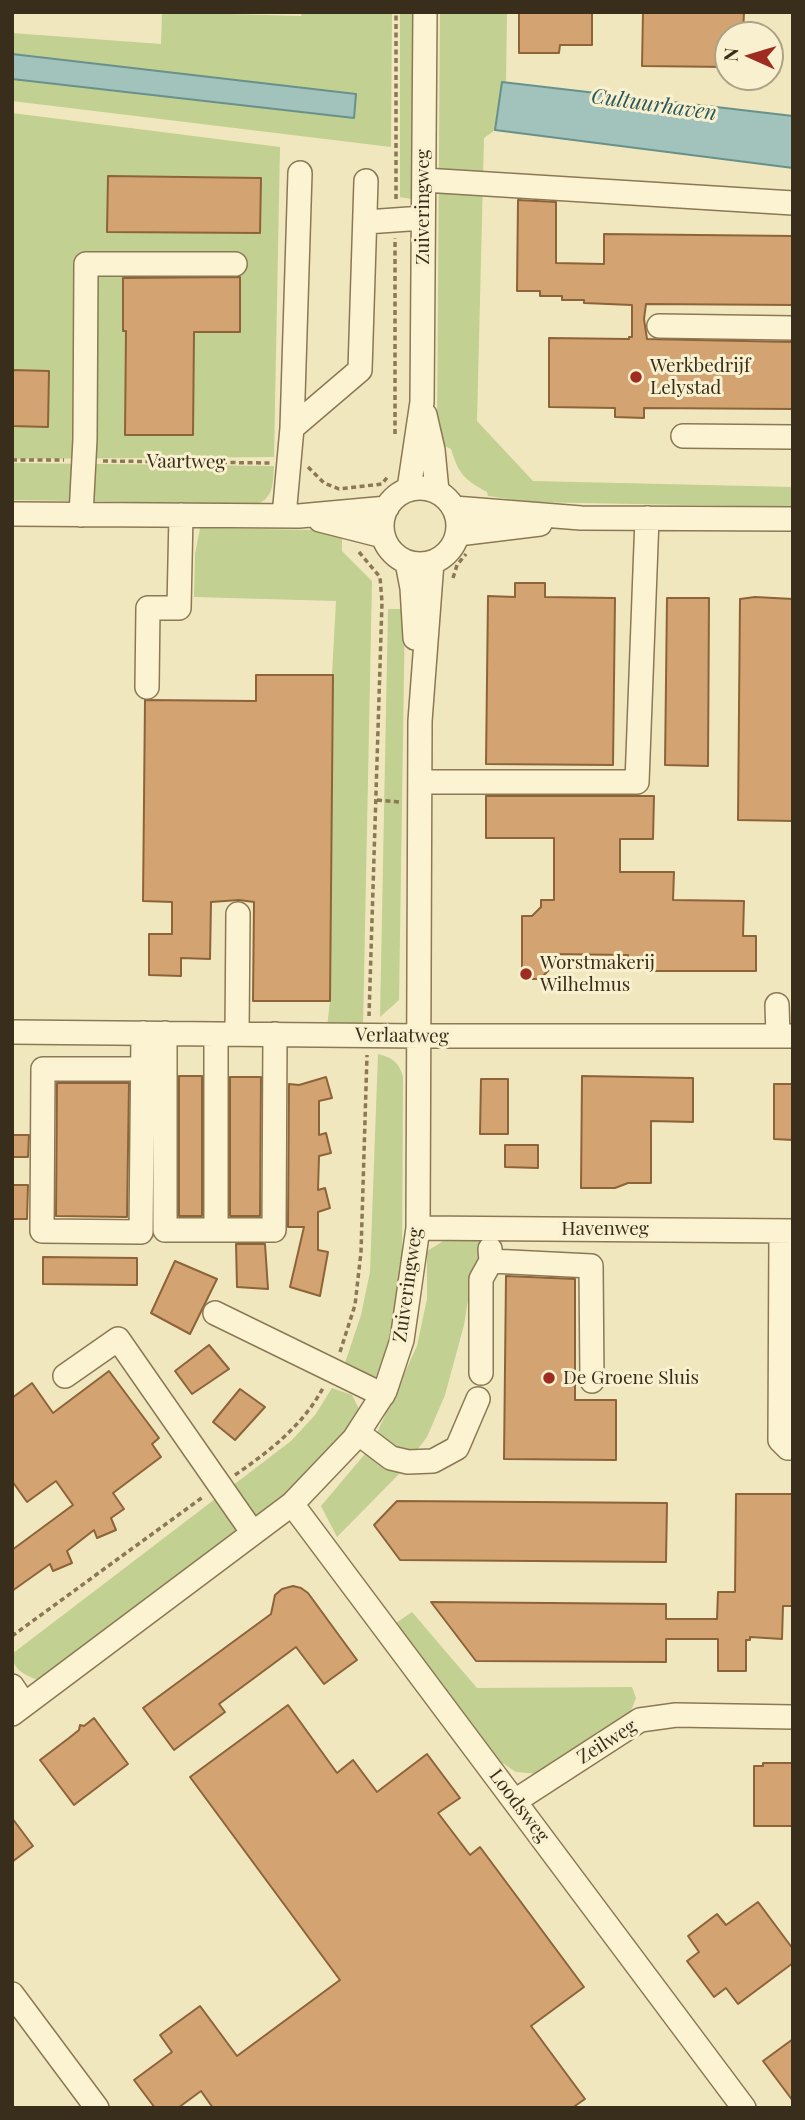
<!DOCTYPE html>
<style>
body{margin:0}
#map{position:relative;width:805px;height:2120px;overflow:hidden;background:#f1e7be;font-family:"Playfair Display",serif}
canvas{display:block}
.frame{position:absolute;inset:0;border:14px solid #392d1b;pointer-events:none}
.north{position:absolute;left:714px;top:21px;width:70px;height:70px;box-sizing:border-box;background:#f8f0ce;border:2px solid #aca286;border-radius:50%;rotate:274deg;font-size:19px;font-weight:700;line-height:28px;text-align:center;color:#392d1b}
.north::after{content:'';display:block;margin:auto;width:24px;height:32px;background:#9f2c20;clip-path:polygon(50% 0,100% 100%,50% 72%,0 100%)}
</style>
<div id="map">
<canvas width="805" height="2120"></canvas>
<div class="frame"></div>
<div class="north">N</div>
</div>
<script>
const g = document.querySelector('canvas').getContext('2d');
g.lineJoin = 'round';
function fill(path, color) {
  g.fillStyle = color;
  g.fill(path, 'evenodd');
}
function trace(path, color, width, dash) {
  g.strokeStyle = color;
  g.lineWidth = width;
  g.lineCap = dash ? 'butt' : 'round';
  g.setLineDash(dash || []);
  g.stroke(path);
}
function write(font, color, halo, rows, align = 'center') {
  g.font = font + ' "Playfair Display",serif';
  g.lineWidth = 6;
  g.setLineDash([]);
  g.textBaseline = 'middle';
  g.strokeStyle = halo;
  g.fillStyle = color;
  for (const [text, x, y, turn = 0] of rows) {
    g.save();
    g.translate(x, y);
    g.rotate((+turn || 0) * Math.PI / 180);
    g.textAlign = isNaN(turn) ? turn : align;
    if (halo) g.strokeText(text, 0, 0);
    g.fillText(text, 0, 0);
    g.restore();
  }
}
const green = new Path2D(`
 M162,12L301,16L302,12H392L391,147L12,101V79L354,118L355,94L12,54V33L161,44Z
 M400,12H413L411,199L400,197Z
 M440,12H507L506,82L502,83L495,130L484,138L477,421L533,481L793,487V507L529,502L488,496L487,492C464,479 459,475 451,449L439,443L437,427Z
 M12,113L280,147L274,457L12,459Z
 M12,463L274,466C273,482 274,498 257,504L12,500Z
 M200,528L315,530L342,535V551L372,581L363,1027H327L330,1001L332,675L336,601L194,597L195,554Z
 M388,609H405L399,1000L380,1017Z
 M378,1054C393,1058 399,1062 403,1077L402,1266L395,1339L375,1378H361L343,1369L361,1315L370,1272Z
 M445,1240L483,1241L482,1276H472L464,1325L445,1395L427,1437L399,1474L337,1537L321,1506L370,1448L417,1346L427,1299V1251Z
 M332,1388L352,1395L359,1409L346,1435L301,1487L43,1682C28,1676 13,1672 12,1654L291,1441L315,1415Z
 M412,1612L477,1688L632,1687L636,1698L631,1711L541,1774L516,1772L501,1762L396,1623Z`);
const water = new Path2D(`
 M12,54L356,94L354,118L12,79Z
 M502,82L793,116V168L495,130Z`);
const building = new Path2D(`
 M519,12H592V45H560L559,53H519Z
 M643,12H744L743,35H728V67L642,66Z
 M108,176L261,178L260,233L107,232Z
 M518,200L556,202V263L604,264V234L793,236V305L646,304L644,319L647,339L793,342V409L644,408V418L615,417V408L549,407V338L629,339V337H632V305L584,303V300H562V296H540V291H517Z
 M240,277V332H194L193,435H125L126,331H123V278Z
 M12,370L49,371L48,427L12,426Z
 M515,583H545V597L615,598L613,765L486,764L488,596L515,597Z
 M755,597L793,599V821L738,820L740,599Z
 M667,598H709L708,766L665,765Z
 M256,675H333L330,1001H253L254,902L239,900L211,902L210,959L181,958V976L149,975V934H172V902L143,901L145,700L256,701Z
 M486,796H654L653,839H620V872H674L673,900L744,901L743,936H756V971H637V966H628V955L550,954V969L540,979H522V916H532L541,907V900H554V838H486Z
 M179,1076H202V1216H179Z
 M582,1076L693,1078V1122L651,1121V1183H628L615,1188H581Z
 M230,1077H261L260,1216H230Z
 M326,1077L332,1098L319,1101V1135L326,1133L331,1153L319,1156L318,1190L325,1188L330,1208L318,1212V1250L328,1252L320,1296L290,1287L304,1227H288L289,1084L299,1085Z
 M481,1079H508V1134H480Z
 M57,1083H129L127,1217L56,1216Z
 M774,1084H793V1140L774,1139Z
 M12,1135H29L28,1157H12Z
 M505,1145H538V1168L505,1167Z
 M12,1185H28L27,1219H12Z
 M236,1244H265L268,1289L237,1287Z
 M43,1257L137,1258V1285L43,1284Z
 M175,1261L217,1279L190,1334L151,1313Z
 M506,1276L575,1279V1400H616V1460L504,1459Z
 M209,1345L229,1369L192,1394L175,1371Z
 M109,1371L159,1438L152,1444L161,1457L113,1493L124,1509L111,1518L116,1530L97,1538L94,1530L67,1551L72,1563L53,1571L50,1564L12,1591V1550L73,1505L56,1481L27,1502L12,1481V1398L32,1383L53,1413Z
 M240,1389L265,1407L235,1440L213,1422Z
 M736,1494H793V1606H783L782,1639L750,1637V1640H746V1671H718V1639H666V1662L476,1661L431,1602L666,1604V1619H717L718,1592H735Z
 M397,1501L667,1503L666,1562L400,1560L374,1525Z
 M293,1586L301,1588L308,1593L357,1660L324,1684L296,1647L219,1704L225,1712L174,1750L143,1708L271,1614L275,1595L282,1589Z
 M288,1705L337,1773L353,1760L377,1792L427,1754L460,1798L438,1813L470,1855L480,1847L584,1987L531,2026L585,2099L572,2108H213L201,2091L178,2108H155L134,2080L172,2052L160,2035L200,2006L237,2056L340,1980L190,1777Z
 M94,1718L128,1764L74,1805L40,1760L69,1738L79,1730L80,1725L84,1726Z
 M763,1763H793L792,1826H754V1766H763Z
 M12,1818L33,1846L12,1862Z
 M758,1902L793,1949V1963L738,2004L726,1988L714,1997L687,1961L699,1952L688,1936L717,1914L726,1925Z
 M793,2039V2101L763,2061Z`);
const path = new Path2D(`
 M396,199V12
 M395,434V238
 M12,460H64
 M103,461L270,463
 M308,467L324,483L339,489L382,484L389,475
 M359,552L380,577L382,602L369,1016
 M453,578L457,565L466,554
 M377,800L399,802
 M340,1352L355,1305L361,1252L367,1055
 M235,1475C270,1451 303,1425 323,1388
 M12,1636L203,1497`);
const minor = new Path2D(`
 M424,180L793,203
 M366,222L423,218
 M659,326L793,328
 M425,415L433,450L437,491
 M292,428L360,370L366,181
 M683,436L793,437
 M382 526a38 38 0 1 1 76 0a38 38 0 1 1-76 0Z
 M409,489L422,402L425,12
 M454,508L581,518L793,519
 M12,514L299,516L387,508
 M81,515L85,439L86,264H235
 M284,516L292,428L300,173
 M320,520L383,536
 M458,534L540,524
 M407,562L412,588L415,638
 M147,687L148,608H179L181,515
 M420,782H637L647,518
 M777,1005L778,1036
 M12,1032L420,1036H793
 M165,1033V1230H274L275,1034
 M237,1034L238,914
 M142,1069H43L42,1231L141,1232L143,1033
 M418,1228L793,1231
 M216,1229V1034
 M781,1231L780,1440L788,1448H793
 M491,1261L591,1266L592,1381
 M215,1313L383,1395
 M481,1373V1279L491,1261L490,1249
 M65,1376L118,1339L253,1533
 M358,1433L391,1458L408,1462L433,1461L457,1448L478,1399
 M292,1504L744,2108
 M12,1686L24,1704
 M12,1714L292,1504L354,1439L385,1391L402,1340L418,1228L420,721L432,562
 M515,1801L640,1720L676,1715L793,1717
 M12,1994L97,2108`);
const markers = [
 [636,377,7,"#9f2c20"],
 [526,974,7,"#9f2c20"],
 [549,1378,7,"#9f2c20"]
];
const streetNames = [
 ["Zuiveringweg",423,207,-90],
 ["Vaartweg",186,462,1],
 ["Verlaatweg",402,1036,1],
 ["Havenweg",605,1229],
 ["Zuiveringweg",408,1285,-82],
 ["Zeilweg",607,1742,-32],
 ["Loodsweg",519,1806,53]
];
const poiNames = [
 ["Werkbedrijf",650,366],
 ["Lelystad",650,388],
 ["Worstmakerij",540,963],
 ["Wilhelmus",540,985],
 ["De Groene Sluis",563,1378]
];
const waterNames = [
 ["Cultuurhaven",654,105,8]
];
fill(green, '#c2d091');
fill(water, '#a2c3bc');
trace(water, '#68918b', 2);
fill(building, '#d3a471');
trace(building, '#8d6339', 2);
trace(minor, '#8b7855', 26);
trace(path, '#8b7855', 3.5, [5, 3.5]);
trace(minor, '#fcf3d2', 23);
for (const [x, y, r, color] of markers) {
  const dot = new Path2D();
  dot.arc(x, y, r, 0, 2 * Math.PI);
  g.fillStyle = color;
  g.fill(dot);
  trace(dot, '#f8f0ce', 2.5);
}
write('19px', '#392d1b', '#f8f0ce', streetNames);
write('19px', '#392d1b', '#f8f0ce', poiNames, 'left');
write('italic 21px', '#29595b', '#f8f0ce', waterNames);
</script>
